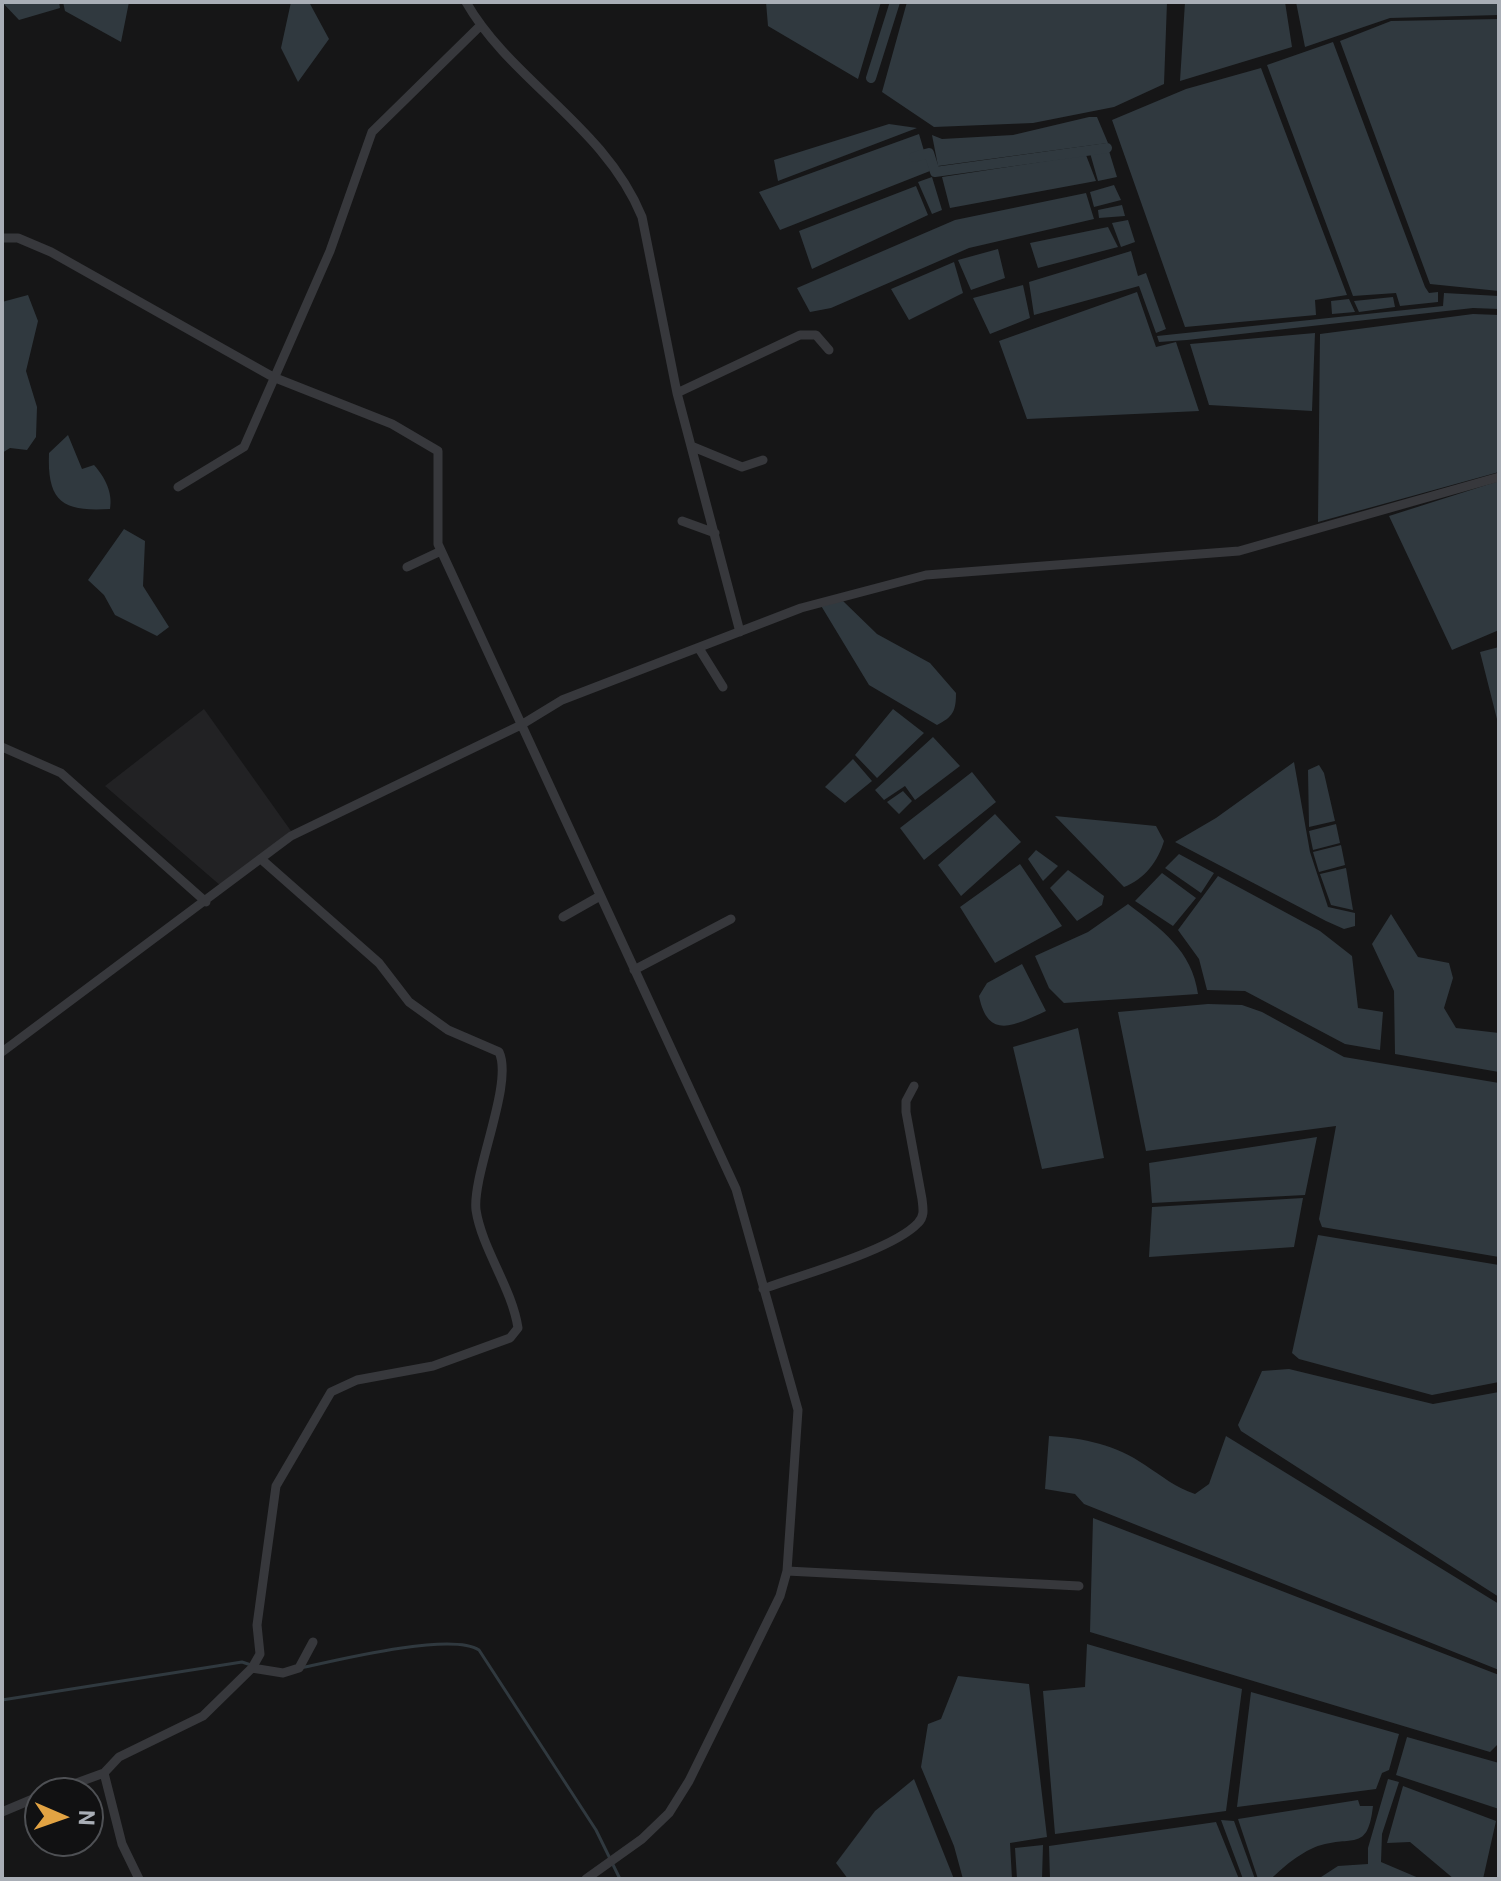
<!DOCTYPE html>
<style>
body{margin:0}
#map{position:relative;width:1501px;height:1881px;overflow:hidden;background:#161617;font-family:Roboto,sans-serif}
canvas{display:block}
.frame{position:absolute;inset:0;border:4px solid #a9aeb6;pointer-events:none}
.north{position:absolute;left:24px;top:1777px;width:80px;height:80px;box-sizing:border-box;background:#111112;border:2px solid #4e5054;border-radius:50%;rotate:92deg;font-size:22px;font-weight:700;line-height:32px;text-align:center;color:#a9aeb6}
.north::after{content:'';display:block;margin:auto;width:28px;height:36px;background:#e2a343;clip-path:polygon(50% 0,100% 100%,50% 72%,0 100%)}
</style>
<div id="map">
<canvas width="1501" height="1881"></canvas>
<div class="frame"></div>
<div class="north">N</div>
</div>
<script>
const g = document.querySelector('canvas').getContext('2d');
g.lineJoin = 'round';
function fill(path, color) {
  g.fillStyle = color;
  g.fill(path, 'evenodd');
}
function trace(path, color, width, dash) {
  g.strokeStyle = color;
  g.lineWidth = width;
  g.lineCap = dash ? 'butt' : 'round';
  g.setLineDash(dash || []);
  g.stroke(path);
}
const built = new Path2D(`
 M204,709L291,831L221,886L105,786Z`);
const water = new Path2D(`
 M2,2H59L60,8L19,20Z
 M63,2H129L121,42L65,11Z
 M291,2H309L329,39L298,82L281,48Z
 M766,2H881L858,79L768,26Z
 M907,2H1167L1164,84L1114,107L1033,123L934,127L882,92Z
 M1185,2H1285L1292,47L1180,81Z
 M1296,2H1499V15L1390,18L1305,47Z
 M1499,19V291L1430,284L1340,41L1391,21Z
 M1333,42L1425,287L1429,293L1438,292V302L1400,306L1396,293L1353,296L1267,65Z
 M1261,68L1347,295L1315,300L1316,315L1185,327L1112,120L1186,89Z
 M1089,117H1097L1108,143L938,166L932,135L942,139L1013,135Z
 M889,124L917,128L778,181L774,160Z
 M919,134L930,171L780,230L759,192Z
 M1109,151L1117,177L1098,181L1090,153Z
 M1086,155L1096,181L950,208L942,177Z
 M932,177L942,210L932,214L918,182Z
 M1114,185L1121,200L1094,207L1090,192Z
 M916,186L928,215L812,269L799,231Z
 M1086,193L1094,219L969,248L831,308L810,312L797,288L955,220Z
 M1122,205L1125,216L1099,218L1098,210Z
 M1128,220L1135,242L1121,247L1112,223Z
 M1108,227L1118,247L1038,268L1030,243Z
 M998,249L1005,278L971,290L958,260Z
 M1131,251L1138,276L1146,273L1166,329L1156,333L1139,286L1034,315L1029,282Z
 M954,262L963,293L909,320L891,289Z
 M1023,285L1030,318L990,334L973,298Z
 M1137,292L1156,347L1176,342L1199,411L1027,419L999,341Z
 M1444,293L1499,296V309L1473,308L1187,340L1159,342L1157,336L1443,306Z
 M28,295L38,321L26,371L37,407L36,437L27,450L10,448L2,453V302Z
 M1393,297L1395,307L1359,312L1354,301Z
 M1349,299L1355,312L1332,314L1331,301Z
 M1473,314L1499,315V472L1318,522L1320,334Z
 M1315,333L1312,411L1209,405L1190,344Z
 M68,435L82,469L94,465C105,477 113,493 110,509C63,512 47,502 49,453Z
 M1499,481V630L1452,650L1389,516Z
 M124,529L145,541L143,586L169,627L157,636L115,615L104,595L88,580Z
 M843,601L877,634L930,663L956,693C956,711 953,717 937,725L869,685L820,604Z
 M1499,647V727L1480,652Z
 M893,709L924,733L877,778L855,755Z
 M933,737L960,766L915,800L905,786L884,800L875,790Z
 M853,759L872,781L845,803L825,787Z
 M1294,762L1310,852L1328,907L1355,913V926L1344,929L1326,921L1175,842L1216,818Z
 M1319,765L1324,773L1335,821L1309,827L1308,770Z
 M972,772L996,802L924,860L900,828Z
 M903,791L912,801L899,814L887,802Z
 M995,814L1021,842L961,896L938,865Z
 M1055,816L1156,826L1164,841C1158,861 1145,879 1124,887Z
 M1336,824L1340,843L1313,850L1309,831Z
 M1341,845L1345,865L1319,872L1313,852Z
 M1036,850L1058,866L1043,881L1028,859Z
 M1179,854L1214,873L1201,893L1165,868Z
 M1020,864L1062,926L995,963L960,907Z
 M1346,868L1353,910L1331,905L1320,874Z
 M1068,870L1104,896L1102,905L1077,921L1050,888Z
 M1162,873L1196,898L1173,926L1135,901Z
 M1218,876L1320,931L1352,956L1358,1008L1383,1012L1380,1050L1345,1044L1245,991L1207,990L1199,959L1178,930Z
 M1128,904C1161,929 1192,950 1198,994L1064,1003L1049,988L1035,956L1088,932Z
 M1391,914L1418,957L1449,963L1453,978L1444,1008L1456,1028L1499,1033V1072L1395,1054L1394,991L1372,944Z
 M1022,964L1046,1011C1015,1025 988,1041 979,996L987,983Z
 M1208,1004L1242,1005L1262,1012L1344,1057L1499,1083V1257L1322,1227L1319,1219L1336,1126L1146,1151L1118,1012Z
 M1078,1028L1104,1158L1042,1169L1013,1047Z
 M1317,1137L1305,1195L1152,1203L1149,1163Z
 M1303,1198L1294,1247L1149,1257L1152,1207Z
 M1318,1235L1499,1265V1382L1432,1395L1299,1359L1292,1353Z
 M1289,1369L1433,1404L1499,1392V1597L1241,1431L1238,1425L1262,1371Z
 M1049,1436C1084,1438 1116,1445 1145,1465C1163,1477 1175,1487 1195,1494L1209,1484L1226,1436L1499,1604V1670L1084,1504L1075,1494L1045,1489Z
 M1093,1518L1499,1675V1743L1490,1752L1090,1632Z
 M1087,1644L1242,1689L1226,1811L1055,1834L1043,1691L1085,1687Z
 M958,1676L1029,1684L1047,1837L1010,1843L1012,1879H963L954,1846L921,1767L928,1724L941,1719Z
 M1251,1692L1399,1734L1389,1770L1382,1773L1376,1789L1237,1807Z
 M1407,1737L1499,1763V1809L1396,1775Z
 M914,1779L954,1879H848L836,1863L875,1811Z
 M1388,1779L1399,1782L1382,1834L1381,1862L1421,1879H1318L1338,1866L1368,1864V1848Z
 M1403,1786L1496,1821L1483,1879H1454L1410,1842L1387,1843Z
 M1358,1800L1360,1806H1373C1368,1849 1356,1837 1325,1844C1306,1848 1285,1865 1271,1879H1258L1238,1819Z
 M1221,1820L1234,1821L1255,1879H1243Z
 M1216,1822L1239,1879H1050L1049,1846Z
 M1043,1845L1042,1879H1017L1015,1848Z`);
const stream = new Path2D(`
 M301,1668C337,1660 451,1632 479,1650L596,1830L620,1879
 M2,1700L242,1662L251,1665`);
const canal = new Path2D(`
 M871,78L895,2
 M914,157L929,153L935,172L1107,148`);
const minor = new Path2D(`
 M466,2C511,81 605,126 642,217L677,393L740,632
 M2,238H18L51,252L273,377L392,424L438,451V544L736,1189L798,1410L787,1571L780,1596L689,1781L669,1813L642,1839L586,1879
 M677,393L800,335H816L829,350
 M691,446L742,467L763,460
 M178,487L244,447L330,251L372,132L480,26
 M682,521L715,533
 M407,567L441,551
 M700,650L723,687
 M2,747L61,773L206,902
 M563,917L600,896
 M634,970L731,919
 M2,1052L291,836L521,725L562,700L801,608L926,575L1239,551L1499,477
 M763,1289C801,1275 893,1250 918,1223C925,1216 923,1208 922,1199L906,1112V1101L914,1086
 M787,1571L1079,1586
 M252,1668L283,1673L299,1668L313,1642
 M104,1773L122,1844L139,1879
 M49,1793L104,1773L119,1757L203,1716L252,1668L260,1654L257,1625L276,1486L331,1392L357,1380L433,1366L510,1338L518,1328C512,1288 482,1249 476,1210C472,1174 514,1083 499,1052L448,1030L409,1002L379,963L261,859
 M2,1812L40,1796`);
fill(built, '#222224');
fill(water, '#30393f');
trace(stream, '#30393f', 3);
trace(canal, '#30393f', 10);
trace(minor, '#37383c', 9);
</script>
